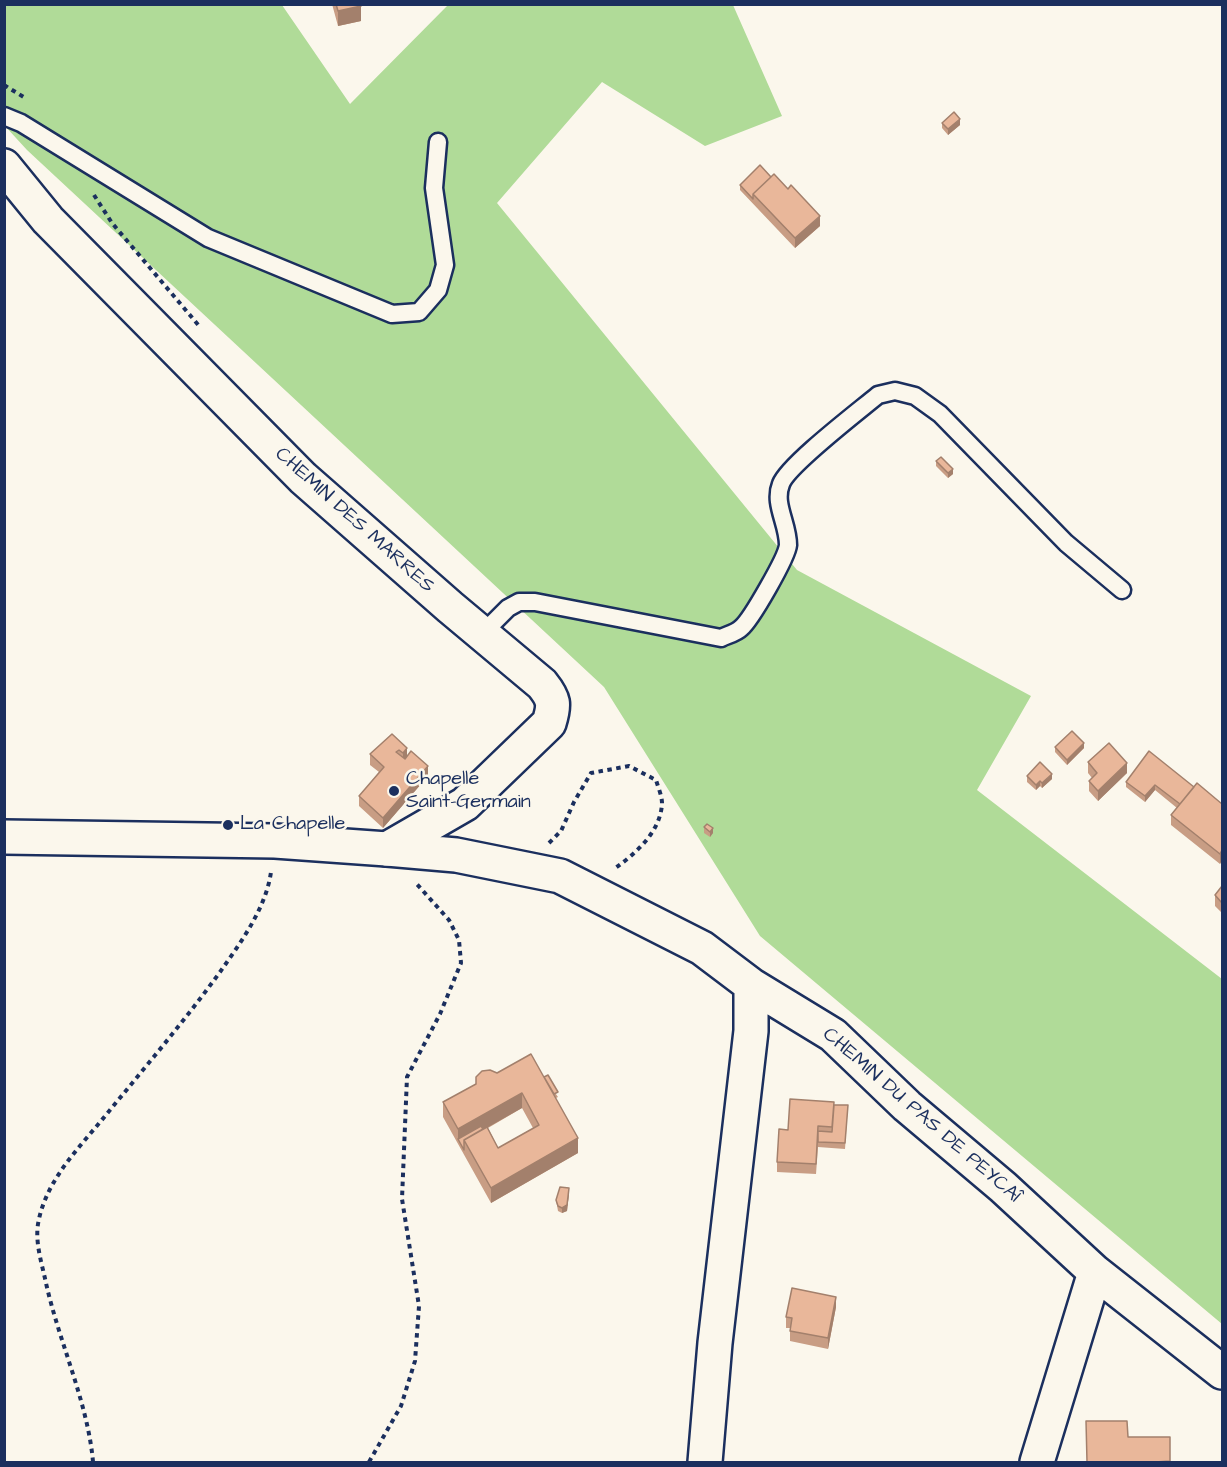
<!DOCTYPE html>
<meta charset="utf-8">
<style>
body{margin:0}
#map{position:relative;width:1227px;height:1467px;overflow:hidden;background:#fbf7ec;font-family:"Architects Daughter",sans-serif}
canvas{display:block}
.frame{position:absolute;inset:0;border:6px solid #1b2f5e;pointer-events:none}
</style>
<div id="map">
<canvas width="1227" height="1467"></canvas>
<div class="frame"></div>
</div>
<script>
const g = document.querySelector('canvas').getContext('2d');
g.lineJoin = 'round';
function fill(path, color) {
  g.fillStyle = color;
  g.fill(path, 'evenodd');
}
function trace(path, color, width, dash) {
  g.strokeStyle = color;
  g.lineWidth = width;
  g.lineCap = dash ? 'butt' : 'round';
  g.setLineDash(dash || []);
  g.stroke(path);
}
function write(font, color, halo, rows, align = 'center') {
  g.font = font + ' "Architects Daughter",sans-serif';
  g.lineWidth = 5;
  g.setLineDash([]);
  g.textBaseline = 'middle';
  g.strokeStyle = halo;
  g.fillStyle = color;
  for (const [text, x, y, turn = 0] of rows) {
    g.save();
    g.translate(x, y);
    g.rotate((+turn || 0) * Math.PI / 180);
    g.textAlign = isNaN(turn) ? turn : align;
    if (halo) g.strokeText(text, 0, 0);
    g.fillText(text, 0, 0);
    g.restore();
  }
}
const green = new Path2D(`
 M5,5H282L350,104L448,5H733L782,116L705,146L602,82L497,203L797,570L1031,696L977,790L1222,979V1324L760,936L604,687L27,150L5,126Z`);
const path = new Path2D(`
 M4,85L27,99
 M94,195L112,223L200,327
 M549,843L561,831L574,802L591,773L629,766L656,780C658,787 662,796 662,803C661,832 635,854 614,869
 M93,1462C88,1403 59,1342 46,1283C42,1264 35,1243 38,1224C45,1183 75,1152 101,1121C141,1072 183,1023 220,972C241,942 266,908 271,872
 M369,1462L401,1406L415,1361L419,1306L402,1199L407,1077L440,1014L461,963L459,940L449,920L415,882`);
const lane = new Path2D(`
 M4,116L21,123L208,238L392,314L419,312L438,290L445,265L434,188L438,142
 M482,634L508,608L519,602H535L721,638C727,635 736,633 741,628C751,620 787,557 788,545C788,523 773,504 781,484C788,465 859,411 878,395L895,391L915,396L940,414L1066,543L1122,590`);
const street = new Path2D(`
 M4,166L48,220L303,478L450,607L542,684C554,699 555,704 549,723L465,804L387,849
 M387,849L456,855L560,876L702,948L751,985L833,1035L907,1106L1003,1187L1095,1272L1222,1372
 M705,1462L715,1343L751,1031V985
 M1037,1462L1095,1272`);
const secondary = new Path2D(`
 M4,837L275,841L387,849`);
const wall = new Path2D(`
 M332,4H360L361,21L338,26Z
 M942,123L960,125L948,135L942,128Z
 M740,185L820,226L795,248L740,190Z
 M936,461L953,474L948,478L936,466Z
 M392,734L407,757L428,776L383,828L359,806V796L379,772L370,765V754Z
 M1055,747L1084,748L1067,765L1055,752Z
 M1088,762L1127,773L1098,801L1089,791V781L1092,778L1088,773Z
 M1027,776L1052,779L1042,788L1040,786L1036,790L1027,782Z
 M1126,782L1194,787L1222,804V860L1220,864L1171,825V815L1177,808L1155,790L1145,802L1126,787Z
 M704,827L713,833L710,837L704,833Z
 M1222,886V913L1215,906V895Z
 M497,1073L544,1077L558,1097L556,1098L578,1153L491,1203L443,1117V1102ZM522,1108L533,1128L498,1148L488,1128Z
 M848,1105L845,1149L818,1147L816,1174L777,1172V1162L788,1130Z
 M569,1193L567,1211L562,1213L558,1211L556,1200Z
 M836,1307L828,1349L790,1341V1328H786V1317Z`);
const shadedWall = new Path2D(`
 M361,6V21L338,26V11Z
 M960,119V125L948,135V129Z
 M820,216V226L795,248V238Z
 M953,469V474L948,478V473Z
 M1084,743V748L1067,765V760Z
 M407,748V758L403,763V753Z
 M1127,763V773L1098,801V791Z
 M428,766V776L383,828V818Z
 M1052,774V779L1042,788V783Z
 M1040,781V786L1036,790V785Z
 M1155,785V790L1145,802V796Z
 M713,828V833L710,837V832Z
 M1222,850V860L1220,864V854Z
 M522,1093V1108L460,1143L458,1139V1129Z
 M578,1138V1153L491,1203V1188Z
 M569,1193L567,1211L562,1213V1208Z
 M836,1297V1307L828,1349V1338Z`);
const building = new Path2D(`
 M336,4H360L361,6L338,11Z
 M954,112L960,119L948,129L942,123Z
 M760,165L771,177L753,194V199L740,185Z
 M774,174L788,189L791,185L820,216L795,238L753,194Z
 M941,457L953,469L948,473L936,461Z
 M1072,731L1084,743L1067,760L1055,747Z
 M392,734L407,748L403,753L399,750L396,752L405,759L411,751L428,766L383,818L359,796L384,767L370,754Z
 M1109,743L1127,763L1098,791L1089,781L1097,773L1088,762Z
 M1149,751L1194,787L1180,804L1155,785L1145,796L1126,782Z
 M1040,762L1052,774L1042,783L1040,781L1036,785L1027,776Z
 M1197,783L1222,804V850L1220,854L1171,815Z
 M707,824L713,828L710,832L704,827Z
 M1222,886V903L1215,895Z
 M531,1054L578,1138L491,1188L464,1140L487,1127L498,1148L539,1125L522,1093L458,1129L443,1102L476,1084V1077L482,1071L490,1070L497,1073Z
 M548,1075L558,1092L554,1094L544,1077Z
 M790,1099L834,1102L832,1127L818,1126L816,1164L777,1162L779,1129L788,1130Z
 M834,1105H848L845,1143L818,1142V1131L832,1132Z
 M481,1126L483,1129L464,1140V1150L458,1139Z
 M560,1187L569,1188L567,1205L562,1208L558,1206L556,1200Z
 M792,1288L836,1297L828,1338L790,1331L792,1318L786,1317Z
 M1086,1421H1127L1128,1437H1170V1461L1155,1462H1087Z`);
const markers = [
 [394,791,6,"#1b2f5e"],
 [228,825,6,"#1b2f5e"]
];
const streetNames = [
 ["CHEMIN DES MARRES",354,521,42],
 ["CHEMIN DU PAS DE PEYCAÎ",921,1116,41]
];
const poiNames = [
 ["Chapelle",406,780],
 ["Saint-Germain",406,803],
 ["La Chapelle",240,825]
];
fill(green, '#b0db98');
trace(lane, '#1b2f5e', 21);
trace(street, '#1b2f5e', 38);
trace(secondary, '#1b2f5e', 38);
trace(path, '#1b2f5e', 4, [4.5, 4.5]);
trace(lane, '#fbf7ec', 16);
trace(street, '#fbf7ec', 33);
trace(secondary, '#fbf7ec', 33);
fill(wall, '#c89d84');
fill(shadedWall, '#a3806c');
fill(building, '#e9b79a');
trace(building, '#a3806c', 1.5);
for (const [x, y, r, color] of markers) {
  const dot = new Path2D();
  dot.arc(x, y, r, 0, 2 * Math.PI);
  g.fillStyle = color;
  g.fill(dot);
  trace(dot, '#fbf7ec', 2);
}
write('20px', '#1b2f5e', '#fbf7ec', streetNames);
write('20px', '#1b2f5e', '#fbf7ec', poiNames, 'left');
</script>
